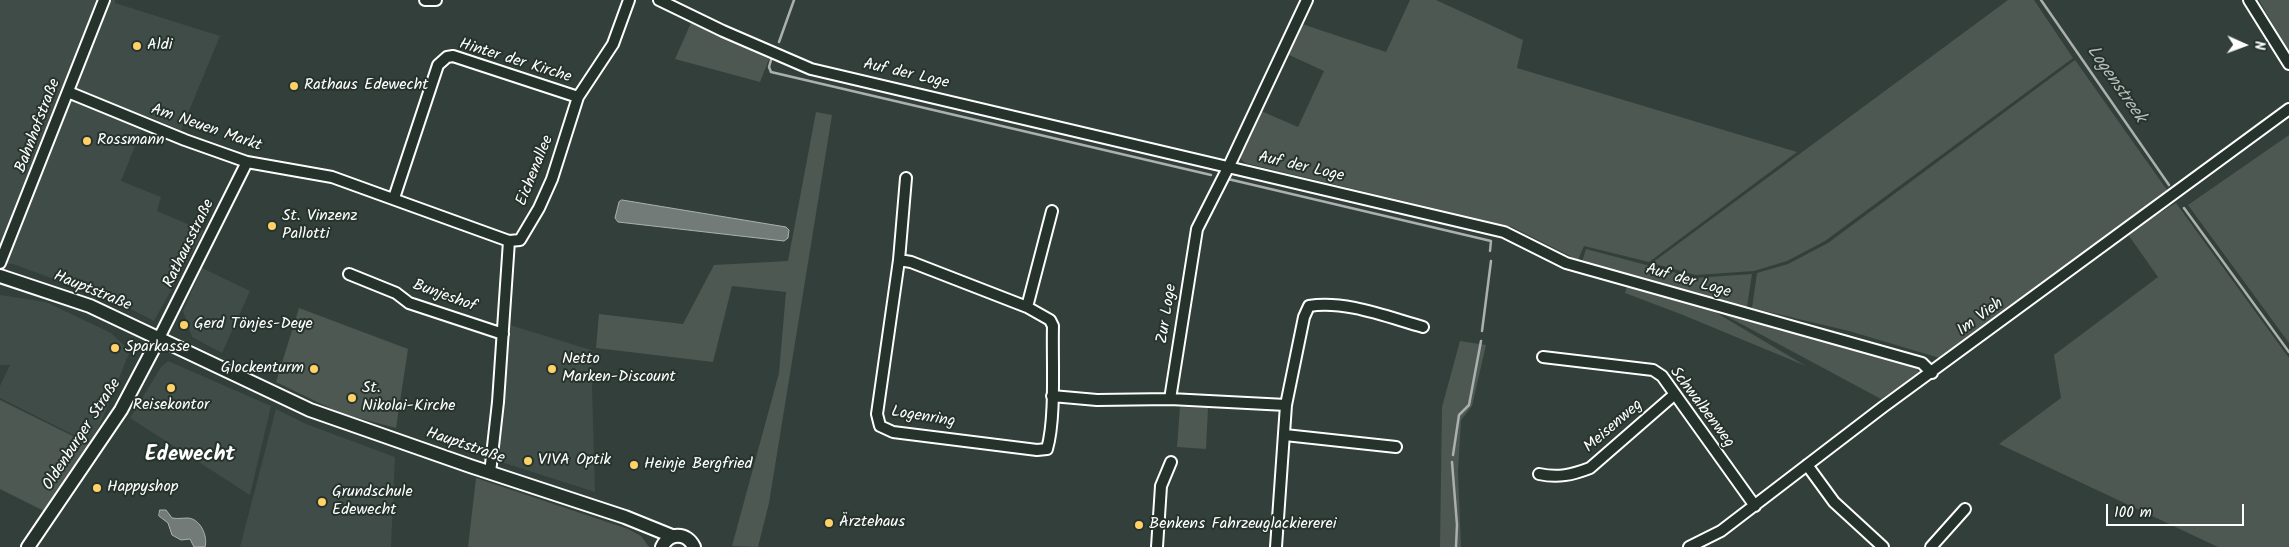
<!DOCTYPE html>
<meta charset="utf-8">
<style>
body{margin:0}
#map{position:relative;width:2289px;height:547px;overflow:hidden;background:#333f3a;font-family:Kalam,sans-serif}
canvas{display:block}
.north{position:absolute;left:2219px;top:20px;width:50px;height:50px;-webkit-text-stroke:4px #26332d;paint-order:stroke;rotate:92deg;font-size:14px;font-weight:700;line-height:20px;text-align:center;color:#fff}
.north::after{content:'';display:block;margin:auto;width:18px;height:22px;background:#fff;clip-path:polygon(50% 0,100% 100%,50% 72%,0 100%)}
.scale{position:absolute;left:2106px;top:504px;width:138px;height:22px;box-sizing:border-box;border:2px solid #fff;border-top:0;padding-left:6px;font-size:15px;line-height:18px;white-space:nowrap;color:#fff;-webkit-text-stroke:4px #26332d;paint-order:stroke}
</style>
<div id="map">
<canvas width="2289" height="547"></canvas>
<div class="north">N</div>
<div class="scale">100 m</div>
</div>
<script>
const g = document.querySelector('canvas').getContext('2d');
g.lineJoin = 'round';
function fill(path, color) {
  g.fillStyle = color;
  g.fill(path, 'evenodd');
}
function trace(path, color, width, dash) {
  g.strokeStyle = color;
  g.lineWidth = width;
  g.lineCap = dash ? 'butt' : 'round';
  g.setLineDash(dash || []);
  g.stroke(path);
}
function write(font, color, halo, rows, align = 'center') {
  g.font = font + ' Kalam,sans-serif';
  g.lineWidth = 4;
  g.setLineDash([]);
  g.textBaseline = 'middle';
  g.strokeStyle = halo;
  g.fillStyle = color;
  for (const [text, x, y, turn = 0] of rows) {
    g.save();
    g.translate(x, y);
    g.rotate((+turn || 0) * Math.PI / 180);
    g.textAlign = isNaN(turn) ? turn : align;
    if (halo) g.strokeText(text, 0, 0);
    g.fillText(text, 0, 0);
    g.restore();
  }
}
const built = new Path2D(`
 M0,0H115V3L220,36L181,130L147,116L121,181L161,197L157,211L204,231L154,321L121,304L92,293L13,264L0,263Z
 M202,268L250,291L222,353L192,337L183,311Z
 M0,295L46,302L111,333L130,351L92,444L0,398V386L10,365H0Z
 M510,325L591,350L595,492L495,460Z
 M168,361L271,406L250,495L130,418L161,367Z
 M276,409L306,424L395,457L391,547H240Z`);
const green = new Path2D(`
 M1410,0H1436L1523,40L1517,68L1797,152L1649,262L1584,246L1578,260L1512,227L1245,163L1240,158L1261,111L1298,127L1324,71L1287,54L1302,24L1386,52Z
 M2008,0H2034L2073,58L1825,241L1787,261L1754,271L1696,275L1652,263Z
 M2259,0H2289V53Z
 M691,23L769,59L760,82L675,59Z
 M2075,60L2167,190L1943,359L1849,331L1752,308L1757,273L1788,264L1828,243Z
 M816,112L832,115L769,503L758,547L732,546L779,373L786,292L732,286L713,362L596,348L599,314L683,324L714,265L788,261Z
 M2289,135V343L2188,205Z
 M2176,203L2289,358V547H2218L1999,444L2061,398L2054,355L2158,277L2127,233Z
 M1586,249L1695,278L1752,274L1747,307L1582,262Z
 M1628,284L1715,312L1806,366L1683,315L1625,293Z
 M299,308L408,349L396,428L340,413L276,382Z
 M1719,312L1885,357L1915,367L1920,373L1881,399Z
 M1460,341L1486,345L1472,406L1461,420L1458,472L1461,547H1440L1442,407Z
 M0,400L91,445L44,511L0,489Z
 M1180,407L1208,408L1206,449L1177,447Z
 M476,478L628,529L641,536L649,547H468Z`);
const water = new Path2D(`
 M622,200L786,227L789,230L788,238L784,241L618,222L615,218L619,202Z
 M160,510H166L172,518C178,519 182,518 188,518C201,519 208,537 205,547H194L190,539L181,540L172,535L168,523L159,516Z`);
const stream = new Path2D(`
 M2041,0L2169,185
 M779,42L794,0
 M771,60L769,67L771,72L1211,175
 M1228,179L1491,241L1490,251
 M2184,208L2289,352
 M1482,331L1491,261
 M1453,455L1459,415L1469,405L1481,341
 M1452,462L1457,525L1456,547`);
const minor = new Path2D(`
 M425,0H436
 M659,0L723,31L811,69L1504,232L1566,263L1922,363L1932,373
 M2249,0L2289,64
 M68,92L185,140L247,162L332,177L509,241
 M394,198L438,65L447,57L453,56L578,97
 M899,260L911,262L1027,307L1050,320L1053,326C1052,360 1056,418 1047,449L1037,450L893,432L880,426L877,414Z
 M899,260L906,178
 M0,263L104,0
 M349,274L396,293L409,303L503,334
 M1027,307L1052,211
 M159,338L247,162
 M1543,357L1653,370L1662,376L1755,506
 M1052,396L1097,400L1170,399L1286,405L1276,547
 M1170,399L1197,229L1229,166L1307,0
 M1286,405L1304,317L1309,306C1345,300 1387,317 1423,327
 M1285,435L1396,447
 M1807,465L1834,502L1883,547
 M490,473L498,402L509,241L520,240L539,208L552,179L578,97L613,44L629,0
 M1539,474C1558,478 1572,475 1590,468L1675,394
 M1157,547L1161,486L1171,462
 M1689,547L1721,531L1883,407L2289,109
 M1931,547L1965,509`);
const major = new Path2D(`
 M0,276L90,306L310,410L470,466L625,517L672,536
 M28,547L121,410L159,338
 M662,547C669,532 687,532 694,547`);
const markers = [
 [137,46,5,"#ffd166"],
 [294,86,5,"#ffd166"],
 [87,141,5,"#ffd166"],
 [272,226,5,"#ffd166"],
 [184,325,5,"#ffd166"],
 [115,348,5,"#ffd166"],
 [314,369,5,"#ffd166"],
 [552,369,5,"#ffd166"],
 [171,388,5,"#ffd166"],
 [352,398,5,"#ffd166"],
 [528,461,5,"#ffd166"],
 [634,465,5,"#ffd166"],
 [97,488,5,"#ffd166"],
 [322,502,5,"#ffd166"],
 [829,523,5,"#ffd166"],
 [1139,525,5,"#ffd166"]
];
const poiNames = [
 ["Aldi",147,46],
 ["Rathaus Edewecht",304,86],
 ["Rossmann",97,141],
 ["St. Vinzenz",282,217],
 ["Pallotti",282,235],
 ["Gerd Tönjes-Deye",194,325],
 ["Sparkasse",125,348],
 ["Netto",562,360],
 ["Marken-Discount",562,378],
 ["Glockenturm",304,369,"right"],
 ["St.",362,389],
 ["Nikolai-Kirche",362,407],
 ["Reisekontor",171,406,"center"],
 ["VIVA Optik",538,461],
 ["Heinje Bergfried",644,465],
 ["Happyshop",107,488],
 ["Grundschule",332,493],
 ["Edewecht",332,511],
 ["Ärztehaus",839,523],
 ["Benkens Fahrzeuglackiererei",1149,525]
];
const streetNames = [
 ["Hinter der Kirche",515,62,17],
 ["Auf der Loge",906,75,13],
 ["Bahnhofstraße",39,126,-69],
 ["Am Neuen Markt",206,129,19],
 ["Auf der Loge",1301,168,13],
 ["Eichenallee",536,171,-68],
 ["Rathausstraße",190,244,-64],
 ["Auf der Loge",1688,282,16],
 ["Hauptstraße",92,292,22],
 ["Bunjeshof",444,297,20],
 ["Zur Loge",1168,314,-81],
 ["Im Vieh",1981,318,-36],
 ["Schwalbenweg",1701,408,53],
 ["Logenring",923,418,9],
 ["Meisenweg",1614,427,-41],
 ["Oldenburger Straße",83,435,-57],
 ["Hauptstraße",465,447,19]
];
const waterNames = [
 ["Logenstreek",2115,85,55]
];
const districtNames = [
 ["Edewecht",190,456]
];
fill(built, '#404c47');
fill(green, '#4d5853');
fill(water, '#737b78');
trace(water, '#abb0ae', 1);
trace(stream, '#abb0ae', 2.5);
trace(minor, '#fff', 14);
trace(major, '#fff', 16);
trace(minor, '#26332d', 10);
trace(major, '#26332d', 12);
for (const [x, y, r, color] of markers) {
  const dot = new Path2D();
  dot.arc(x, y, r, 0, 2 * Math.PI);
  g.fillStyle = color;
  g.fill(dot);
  trace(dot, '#26332d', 2);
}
write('16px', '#fff', '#26332d', poiNames, 'left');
write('16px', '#fff', '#26332d', streetNames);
write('italic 18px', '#b9bdbc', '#26332d', waterNames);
write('bold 21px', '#fff', '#26332d', districtNames);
</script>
